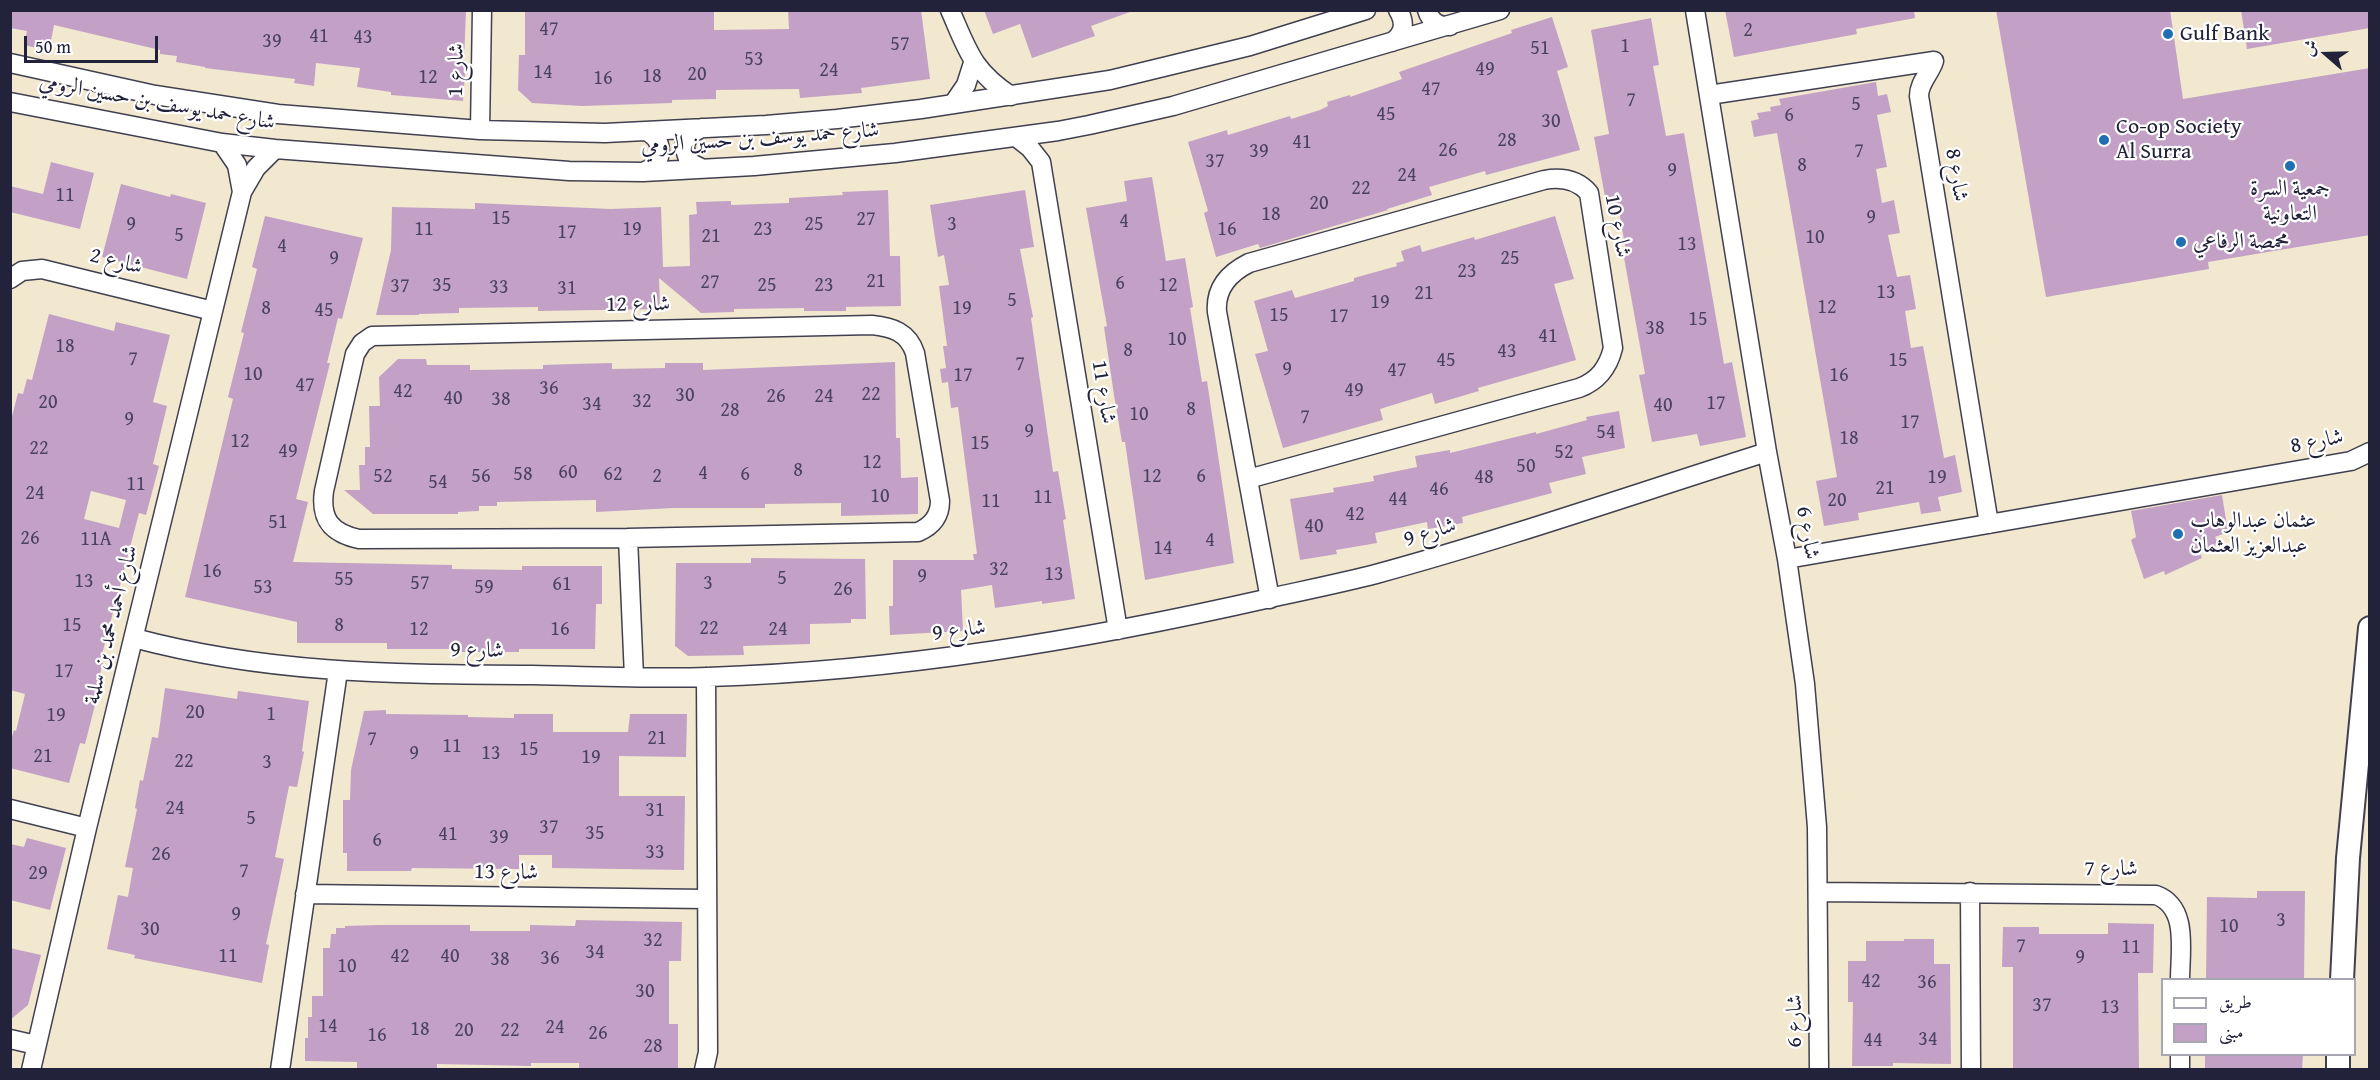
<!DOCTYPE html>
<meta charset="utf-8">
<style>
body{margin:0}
#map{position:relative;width:2380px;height:1080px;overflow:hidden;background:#f1e8cf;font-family:"Gentium Book Plus",Amiri,serif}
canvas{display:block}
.frame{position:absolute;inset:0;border:12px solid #22223b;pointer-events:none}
.legend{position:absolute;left:2161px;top:978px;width:195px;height:78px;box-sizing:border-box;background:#fff;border:2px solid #a7a7b1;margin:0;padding:8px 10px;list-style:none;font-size:18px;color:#22223b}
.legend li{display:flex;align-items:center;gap:12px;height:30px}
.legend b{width:30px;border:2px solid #a7a7b1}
.north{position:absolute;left:2296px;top:24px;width:60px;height:60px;-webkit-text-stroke:4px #fff;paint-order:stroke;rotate:290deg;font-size:16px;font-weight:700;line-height:24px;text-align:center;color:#22223b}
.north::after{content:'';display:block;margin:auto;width:21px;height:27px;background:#22223b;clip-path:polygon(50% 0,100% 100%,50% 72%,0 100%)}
.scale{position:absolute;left:24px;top:36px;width:134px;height:27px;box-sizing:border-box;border:3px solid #22223b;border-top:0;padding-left:8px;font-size:18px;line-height:21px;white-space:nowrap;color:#22223b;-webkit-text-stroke:4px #fff;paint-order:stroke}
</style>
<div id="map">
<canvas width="2380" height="1080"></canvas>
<div class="frame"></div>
<ul class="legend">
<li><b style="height:8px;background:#fff"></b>طريق</li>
<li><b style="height:16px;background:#c3a1c6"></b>مبنى</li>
</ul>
<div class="north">ش</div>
<div class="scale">50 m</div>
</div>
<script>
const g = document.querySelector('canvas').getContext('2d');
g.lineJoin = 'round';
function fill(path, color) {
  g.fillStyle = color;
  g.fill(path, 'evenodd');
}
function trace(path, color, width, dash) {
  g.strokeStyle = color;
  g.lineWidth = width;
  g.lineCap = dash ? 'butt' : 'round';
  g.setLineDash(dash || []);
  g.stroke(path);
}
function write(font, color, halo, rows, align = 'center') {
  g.font = font + ' "Gentium Book Plus",Amiri,serif';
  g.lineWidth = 4.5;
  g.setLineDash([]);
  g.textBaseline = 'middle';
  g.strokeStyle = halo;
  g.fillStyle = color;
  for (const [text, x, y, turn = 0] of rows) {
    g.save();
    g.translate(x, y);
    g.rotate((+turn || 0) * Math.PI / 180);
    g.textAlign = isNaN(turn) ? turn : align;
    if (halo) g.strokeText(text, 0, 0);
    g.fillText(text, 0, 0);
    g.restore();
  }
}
const building = new Path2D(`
 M10,10H466L464,61H466L463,101L391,95V92L357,87L360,68L316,63L314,86L294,83L295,79L205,68V67L176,62L177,56L160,54V50L54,25L49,51L24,45L27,31L10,28Z
 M525,10H714V30L789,29L788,10H921L930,79L861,88L862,93L800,98L799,89L716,90V99L672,100V103L582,106L532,103L518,90L519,55H525Z
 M984,10H1130V12L1091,26L1095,36L1032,58L1020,24L993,34Z
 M1725,10H1914L1915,18L1856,29L1857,34L1734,57Z
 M1996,10H2170L2183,99L2370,68V235L2208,262L2209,269L2046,297Z
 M2241,10H2370V28L2247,49Z
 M1552,17L1568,67L1557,71L1580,150L1486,175L1485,171L1429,187L1432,195L1387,209L1388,210L1260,248L1258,244L1216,257L1204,213L1208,211L1188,142L1227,130L1228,135L1290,116L1291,119L1320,110L1328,106L1327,102L1350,95V97L1402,79L1399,72L1512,33L1511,30Z
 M1651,18L1659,65L1653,66L1666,136L1684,133L1724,364L1732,362L1746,437L1700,446L1697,434L1652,442L1639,375L1645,374L1623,252L1626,251L1619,211L1608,213L1594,137L1609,134L1591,30Z
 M1876,82L1878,96L1887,94L1891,112L1877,115L1887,167L1876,169L1882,203L1894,200L1900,233L1888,235L1897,277L1910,275L1916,309L1905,311L1911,348L1923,346L1944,458L1955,455L1962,492L1938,497L1941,511L1921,514L1919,502L1858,513L1859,520L1824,526L1816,481L1837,477L1790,206L1777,133L1754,137L1751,121L1759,119L1757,113L1771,111L1770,107L1781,105L1779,99Z
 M51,162L94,173L80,229L10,212V186L43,194Z
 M1152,177L1166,261L1185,258L1193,307L1190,308L1202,382L1207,381L1234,563L1145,580L1125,442H1122L1114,395L1104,327L1107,326L1086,208L1127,201L1124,181Z
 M121,184L170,197L171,194L206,203L187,279L102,257Z
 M888,190L890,256H900L901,306L846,307V311H804V308L734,309V312L701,313L659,278L660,309L538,311V307L459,308V313L419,314V315H376L391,250L392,207L475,209V203L611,209L661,207L663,267L690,266L689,215L697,214L696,202L731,201V205L789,203V198L843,195L842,192Z
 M1025,190L1034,247L1020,249L1033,317L1031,318L1053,472L1058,471L1066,519L1063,520L1075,599L1042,604V601L995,608L992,585L961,590L963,631L890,635L889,606H893V560H974L973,554H977L958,407L951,408L948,382L942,383L940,369L946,368L943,346H947L939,286L949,285L944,255L938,257L930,205Z
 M265,216L363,238L342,319L338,318L327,363H330L296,499L308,502L293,562L452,565V569L522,570V566H602V604H596L595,649H519V652H458V649H387V643H297V622L185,597L233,399L228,397L244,333L241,332L257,269L252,267Z
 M1555,216L1574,279L1554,284L1576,360L1478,388L1479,391L1435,404L1432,393L1380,409L1383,420L1283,448L1255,354L1268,351L1254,301L1292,290L1295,298L1354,281V278L1397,266L1396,263L1404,261L1401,251L1420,245L1422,252L1474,237L1475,240Z
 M49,314L114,331L116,322L170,335L153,402L167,406L153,464L159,466L146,515L139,513L100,662L103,663L92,704L95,705L85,744L80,743L69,783L10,768V743L14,730L16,731L25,694L10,690V424L18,393L23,394L27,379L32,380ZM91,491L126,500L119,528L84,519Z
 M398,359H426L427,365H470V370L543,369V365L573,364L612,363V369L665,368V363H703V370L895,362L896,438H900L901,478L918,477V514L841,516V503L765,504V508H674L596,512V500L497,502V506H479V511L458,512V514H373L344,490H360L359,465H365V447H370L369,406H380L379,377Z
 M1619,411L1625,448L1582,457L1586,474L1549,483L1552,493L1462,517L1463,523L1428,529L1427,522L1375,533L1377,543L1336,550L1337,554L1300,560L1290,499L1334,492L1333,488L1374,481L1373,476L1417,467L1415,456L1450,450V453L1536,432V434L1587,420L1586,417Z
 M2222,495L2228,532L2215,537L2219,545L2200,553L2202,558L2165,575L2164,571L2144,579L2131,540L2136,537L2131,511Z
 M751,558L865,559L866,619H851V623L810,624V644L743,646L744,655L688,656L675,646L676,563H751Z
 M165,688L237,699L238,691L309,701L302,751L304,752L297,787L289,786L275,857L284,859L266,944L269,945L262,983L134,958L135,955L107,949L118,895L128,897L133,868L125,867L137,809L135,808L140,780L143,781L152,737L158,738Z
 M386,710V714L468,715V717L514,718V714H553V732H628L630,714H687L686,757L619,756V796H685L684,870L552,868V855H519V869L412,868L411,871H347V853H343V800H350L351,770L364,711Z
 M27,838L66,848L50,910L10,900V844L24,847Z
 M2257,891H2305L2304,980H2206L2207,897L2257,898Z
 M576,920L682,922L681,961H669V1024H678V1070H579V1063H531V1066L437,1064V1070L357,1069V1062L305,1061V1038H308V1017H312V996H323V948H330L331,934H336V928H345V926L379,925H470V931H530V925L575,926Z
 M2108,923L2154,924L2153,973H2138L2139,1070H2013V967H2002L2003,927H2039V934H2108Z
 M1904,939H1934V964H1950L1951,1064L1893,1063V1066H1852L1853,1002H1848V961H1866V941H1904Z
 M10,948L41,955L28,1005L10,1020Z
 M2205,1054H2303L2302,1070H2205Z`);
const minor = new Path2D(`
 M950,10C968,51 972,70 1011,96
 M1427,10C1430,21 1439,27 1450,26
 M1695,10L1767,452L1787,559L1805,684L1817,827L1819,1070
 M1392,42C1404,34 1406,23 1398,10
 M10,63L155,95L278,114L480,130L605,133L766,125L837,119L921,109L1110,80L1250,46L1366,10
 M1709,95L1934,61C1930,74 1919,82 1919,96L1989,524
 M10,102L222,143L275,149L569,171L643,172L754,166L895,153L1058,131L1089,125L1173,106L1500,10
 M953,104L966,85L973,63
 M480,130L482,10
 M1016,137L1030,148L1041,162L1118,630
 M222,143L237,165L242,192
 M701,168L689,162L684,146L690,134L702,128
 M643,172C664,165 666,140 646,131
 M10,279L22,271L42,269L213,311
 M872,325C892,327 908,332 915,353L940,501C940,516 932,526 918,532L628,538L359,539C331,533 320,519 324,491L355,354L362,343L372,336Z
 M1248,479L1579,388C1598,381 1608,368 1613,348L1589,193C1577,179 1561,177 1544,180L1249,263C1229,273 1215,288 1217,312L1270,599
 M628,538L634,677
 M1787,559L2351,461L2370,452
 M134,638C269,674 393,674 532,675C591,676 649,679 708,677C898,671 1085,640 1270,598C1306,590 1341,583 1376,574C1508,538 1637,493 1767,452
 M10,809L87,828
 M1819,892L2156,895C2189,907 2180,951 2180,980
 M1970,892L1971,1070
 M305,894L706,899
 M10,1039L36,1045
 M2180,1054V1070
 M31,1070L87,828L242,192L256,168L275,149
 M280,1070L338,671
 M704,1070L708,1052L706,677`);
const major = new Path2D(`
 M2342,980L2348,858L2370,628
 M2338,1070V1054`);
const markers = [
 [2168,34,6,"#1f6fb2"],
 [2104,140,6,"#1f6fb2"],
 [2290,166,6,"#1f6fb2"],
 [2181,242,6,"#1f6fb2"],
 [2178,534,6,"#1f6fb2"]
];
const numberNames = [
 ["47",549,30],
 ["2",1748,31],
 ["41",319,37],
 ["43",363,38],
 ["39",272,42],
 ["57",900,45],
 ["1",1625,47],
 ["51",1540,49],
 ["53",754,60],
 ["49",1485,70],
 ["24",829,71],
 ["14",543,73],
 ["20",697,75],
 ["18",652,77],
 ["12",428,78],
 ["16",603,79],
 ["47",1431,90],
 ["7",1631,101],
 ["5",1856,105],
 ["45",1386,115],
 ["6",1789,116],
 ["30",1551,122],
 ["28",1507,141],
 ["41",1302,143],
 ["26",1448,151],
 ["39",1259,152],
 ["7",1859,152],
 ["37",1215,162],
 ["8",1802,166],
 ["9",1672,171],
 ["24",1407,176],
 ["22",1361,189],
 ["11",65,196],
 ["20",1319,204],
 ["18",1271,215],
 ["9",1871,218],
 ["15",501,219],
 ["27",866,220],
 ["4",1124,222],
 ["9",131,225],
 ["25",814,225],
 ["3",952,225],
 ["11",424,230],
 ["19",632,230],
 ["23",763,230],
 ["16",1227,230],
 ["17",567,233],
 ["5",179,236],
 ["21",711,237],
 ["10",1815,238],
 ["13",1687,245],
 ["4",282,247],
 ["9",334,259],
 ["25",1510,259],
 ["23",1467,272],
 ["21",876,282],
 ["27",710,283],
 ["6",1120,284],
 ["35",442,286],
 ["25",767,286],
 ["23",824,286],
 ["12",1168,286],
 ["37",400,287],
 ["33",499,288],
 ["31",567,289],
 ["13",1886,293],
 ["21",1424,294],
 ["5",1012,301],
 ["19",1380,303],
 ["12",1827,308],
 ["8",266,309],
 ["19",962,309],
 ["45",324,311],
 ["15",1279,316],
 ["17",1339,317],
 ["15",1698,320],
 ["38",1655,329],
 ["41",1548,337],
 ["10",1177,340],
 ["18",65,347],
 ["8",1128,351],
 ["43",1507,352],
 ["7",133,360],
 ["45",1446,361],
 ["15",1898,361],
 ["7",1020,365],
 ["9",1287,370],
 ["47",1397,371],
 ["10",253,375],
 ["17",963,376],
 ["16",1839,376],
 ["47",305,386],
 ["36",549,389],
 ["49",1354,391],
 ["42",403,392],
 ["22",871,395],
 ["30",685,396],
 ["26",776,397],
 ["24",824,397],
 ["40",453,399],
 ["38",501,400],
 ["32",642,402],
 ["20",48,403],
 ["17",1716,404],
 ["34",592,405],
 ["40",1663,406],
 ["8",1191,410],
 ["28",730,411],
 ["10",1139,415],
 ["7",1305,418],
 ["9",129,420],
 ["17",1910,423],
 ["9",1029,432],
 ["54",1606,433],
 ["18",1849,439],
 ["12",240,442],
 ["15",980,444],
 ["22",39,449],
 ["49",288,452],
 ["52",1564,453],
 ["12",872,463],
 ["50",1526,467],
 ["8",798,471],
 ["60",568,473],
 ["4",703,474],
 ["58",523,475],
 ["62",613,475],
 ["6",745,475],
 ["52",383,477],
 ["56",481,477],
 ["2",657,477],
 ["12",1152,477],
 ["6",1201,477],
 ["48",1484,478],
 ["19",1937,478],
 ["54",438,483],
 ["11",136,485],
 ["21",1885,489],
 ["46",1439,490],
 ["24",35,494],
 ["10",880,497],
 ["11",1043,498],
 ["44",1398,500],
 ["20",1837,501],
 ["11",991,502],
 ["42",1355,515],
 ["51",278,523],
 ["40",1314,527],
 ["26",30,539],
 ["11A",96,540],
 ["4",1210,541],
 ["14",1163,549],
 ["32",999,570],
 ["16",212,572],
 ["13",1054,575],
 ["9",922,577],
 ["5",782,579],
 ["55",344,580],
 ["13",84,582],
 ["57",420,584],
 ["3",708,584],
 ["61",562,585],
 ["53",263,588],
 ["59",484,588],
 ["26",843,590],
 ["15",72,626],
 ["8",339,626],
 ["22",709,629],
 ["12",419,630],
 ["16",560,630],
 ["24",778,630],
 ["17",64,672],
 ["20",195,713],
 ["1",271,715],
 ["19",56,716],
 ["21",657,739],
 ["7",372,740],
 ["11",452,747],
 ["15",529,750],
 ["9",414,754],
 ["13",491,754],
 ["21",43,757],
 ["19",591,758],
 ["22",184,762],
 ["3",267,763],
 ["24",175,809],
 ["31",655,811],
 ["5",251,819],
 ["37",549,828],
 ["35",595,834],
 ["41",448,835],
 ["39",499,838],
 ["6",377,841],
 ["33",655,853],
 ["26",161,855],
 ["7",244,872],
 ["29",38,874],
 ["9",236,915],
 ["3",2281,921],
 ["10",2229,927],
 ["30",150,930],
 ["32",653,941],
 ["7",2021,947],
 ["11",2131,948],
 ["34",595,953],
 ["11",228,957],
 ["42",400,957],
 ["40",450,957],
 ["9",2080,958],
 ["36",550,959],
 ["38",500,960],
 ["10",347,967],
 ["42",1871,982],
 ["36",1927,983],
 ["30",645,992],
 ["37",2042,1006],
 ["13",2110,1008],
 ["14",328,1027],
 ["24",555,1028],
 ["18",420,1030],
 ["20",464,1031],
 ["22",510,1031],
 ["26",598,1034],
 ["16",377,1036],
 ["34",1928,1040],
 ["44",1873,1041],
 ["28",653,1047]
];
const poiNames = [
 ["Gulf Bank",2180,34],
 ["Co-op Society",2116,127],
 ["Al Surra",2116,152],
 ["جمعية السرة",2290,189,"center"],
 ["التعاونية",2290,214,"center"],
 ["محمصة الرفاعي",2193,242],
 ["عثمان عبدالوهاب",2190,521],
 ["عبدالعزيز العثمان",2190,546]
];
const streetNames = [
 ["شارع 1",457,70,-89],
 ["شارع حمد يوسف بن حسين الرومي",157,103,10],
 ["شارع حمد يوسف بن حسين الرومي",760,139,-4],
 ["شارع 8",1956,175,81],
 ["شارع 10",1617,226,79],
 ["شارع 2",116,262,14],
 ["شارع 12",638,305,-1],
 ["شارع 11",1103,392,81],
 ["شارع 8",2317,442,-11],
 ["شارع 9",1430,533,-17],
 ["شارع 6",1807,533,80],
 ["شارع أحمد محمد بن سلمة",112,625,-76],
 ["شارع 9",959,631,-7],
 ["شارع 9",477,651,1],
 ["شارع 7",2111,869],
 ["شارع 13",506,873,1],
 ["شارع 6",1795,1021,-90]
];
fill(building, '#c3a1c6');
trace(minor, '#414051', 21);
trace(major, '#414051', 26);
trace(minor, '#fff', 18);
trace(major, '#fff', 22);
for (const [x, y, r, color] of markers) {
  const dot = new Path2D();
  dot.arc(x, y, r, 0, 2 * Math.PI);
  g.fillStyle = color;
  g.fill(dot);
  trace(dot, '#fff', 2);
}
write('20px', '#4a425e', null, numberNames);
write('22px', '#22223b', '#fff', poiNames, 'left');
write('22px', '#22223b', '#fff', streetNames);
</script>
